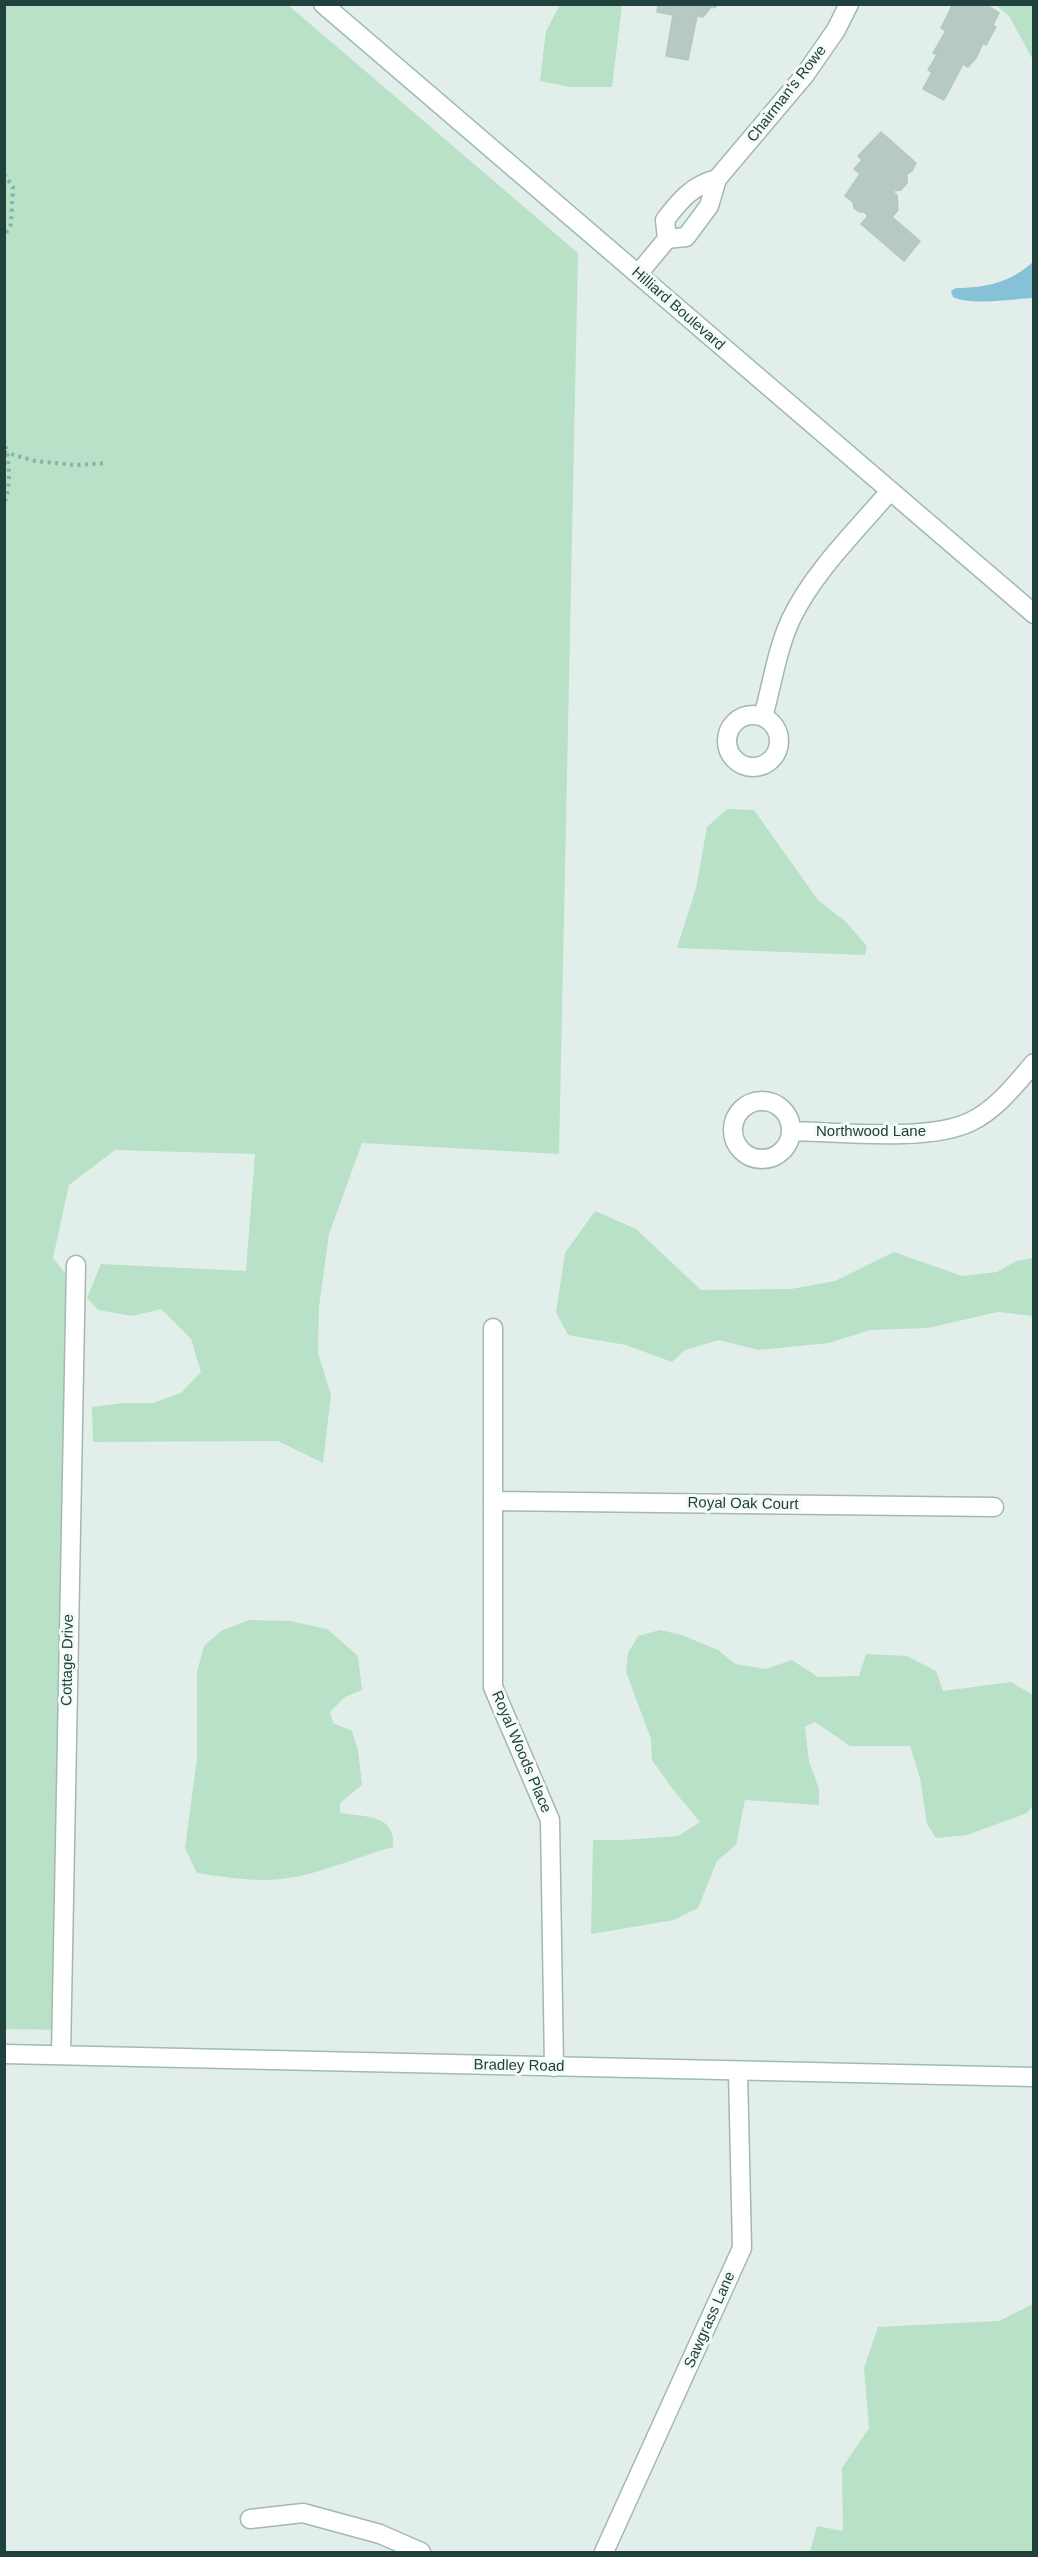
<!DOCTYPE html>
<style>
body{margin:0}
#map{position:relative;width:1038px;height:2557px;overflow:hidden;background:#e2eeea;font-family:Helvetica,sans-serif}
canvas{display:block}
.frame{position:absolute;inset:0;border:6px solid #20413c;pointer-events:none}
</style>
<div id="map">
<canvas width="1038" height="2557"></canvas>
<div class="frame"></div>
</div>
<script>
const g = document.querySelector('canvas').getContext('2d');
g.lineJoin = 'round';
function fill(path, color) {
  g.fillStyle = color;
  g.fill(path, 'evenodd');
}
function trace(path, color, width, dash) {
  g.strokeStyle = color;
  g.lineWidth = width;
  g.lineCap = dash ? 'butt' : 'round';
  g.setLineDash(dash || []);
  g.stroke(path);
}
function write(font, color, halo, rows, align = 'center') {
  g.font = font + ' Helvetica,sans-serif';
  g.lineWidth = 6;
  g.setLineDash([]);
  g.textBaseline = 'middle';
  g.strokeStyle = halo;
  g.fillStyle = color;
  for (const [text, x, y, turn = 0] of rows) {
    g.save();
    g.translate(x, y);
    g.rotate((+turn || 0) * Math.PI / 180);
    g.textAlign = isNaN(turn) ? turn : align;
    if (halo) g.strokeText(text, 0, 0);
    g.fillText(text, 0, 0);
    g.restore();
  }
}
const green = new Path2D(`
 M5,5H288L578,253L559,1154L362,1143L329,1234L319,1307L318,1353L331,1395L323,1463L278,1441L93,1442L92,1407L125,1403H153L181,1393L201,1372L191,1339L161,1309L133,1316L98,1310L87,1298L101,1264L246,1271L255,1154L115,1150L69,1185L53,1258L76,1287L61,2030L5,2029Z
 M560,5H622L612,87H570L540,81L546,31Z
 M996,5H1033V60L1009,16Z
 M727,809L754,810L818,900L846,922L867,946L865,955L677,948L696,888L707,827Z
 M595,1211L636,1229L701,1290L791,1289L835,1281L894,1252L962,1276L997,1272L1016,1261L1033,1258V1316L998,1312L928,1328L870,1330L829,1343L758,1350L719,1340L685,1350L672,1362L626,1345L568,1335L556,1312L565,1253Z
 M249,1620L290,1621L327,1629L358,1656L362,1690L345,1697L330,1712L333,1723L352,1731L358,1750L362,1785L340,1803V1813C362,1817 397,1813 393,1847C356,1857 319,1875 281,1879C252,1882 225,1877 197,1873L185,1848L197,1758V1672L204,1646L221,1631Z
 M660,1630L682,1635L718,1650L735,1664L766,1669L792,1660L818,1677L859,1676L866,1654L907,1656L936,1671L943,1691L1011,1682L1033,1695V1805L1027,1813L967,1835L936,1838L927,1824L920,1778L910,1746H850L815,1722L805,1727L809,1761L819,1789V1805L745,1800L736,1845L717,1861L698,1908L674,1920L591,1934L593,1840H623L678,1836L700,1822L674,1791L652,1760L651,1739L626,1672L628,1653L638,1636Z
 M1033,2304V2552H810L817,2526L843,2531L842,2468L869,2428L864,2368L878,2327L999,2321Z`);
const water = new Path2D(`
 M1033,262V298C1011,299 973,306 953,297L951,291L956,288C986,288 1011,282 1033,262Z`);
const building = new Path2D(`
 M658,4H719L714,8L712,6L703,17L697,16L688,60L666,56L673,15L657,12Z
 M951,4H985L999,13L993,25L996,27L986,45L983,43L976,58L968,67L963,64L944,100L923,89L932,72L928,70L937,55L933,53L946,31L941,28L951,8Z
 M881,132L916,163L912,171L907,174V183L901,190L892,191L897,195L898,210L892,217L920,241L904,261L861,224L868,216L864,212H859L854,208L853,202L845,196L860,174L854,169L862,160L858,156Z`);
const path = new Path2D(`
 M4,174L13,187L11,224L4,237
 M4,439C9,460 12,483 4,504
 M4,452L35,461L76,465L106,463`);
const street = new Path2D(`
 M717,179C693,185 680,200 665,220L667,239L686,237L709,206L717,179L804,76L836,30L849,4
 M638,274L667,239
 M727 741a26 26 0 1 1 52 0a26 26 0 1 1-52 0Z
 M763,717C772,685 777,649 791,619C814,571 856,531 890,491
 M733 1130a29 29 0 1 1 58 0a29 29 0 1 1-58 0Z
 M791,1131C839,1132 928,1142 970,1122C996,1110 1015,1085 1034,1063
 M493,1328V1687L550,1820L554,2067
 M493,1501L994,1507
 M61,2055L76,1265
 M250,2519L303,2513L380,2534L421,2552
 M604,2552L742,2248L738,2072`);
const secondary = new Path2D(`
 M323,4L1034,614
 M4,2054L1034,2077`);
const streetNames = [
 ["Chairman's Rowe",787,94,-52],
 ["Hilliard Boulevard",678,309,41],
 ["Northwood Lane",871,1132],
 ["Royal Oak Court",743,1504,1],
 ["Cottage Drive",68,1660,-89],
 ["Royal Woods Place",521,1752,67],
 ["Bradley Road",519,2066,1],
 ["Sawgrass Lane",710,2320,-66]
];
fill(green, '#b9e1c8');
fill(water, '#85c2d8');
fill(building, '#b7c9c3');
trace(building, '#b4c8c2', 1.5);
trace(street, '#a4b7b2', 21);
trace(secondary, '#9fbbb4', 21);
trace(path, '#7fb5aa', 4, [3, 4.5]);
trace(street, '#fff', 18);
trace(secondary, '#fff', 18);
write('15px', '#20413c', '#f3faf7', streetNames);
</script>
